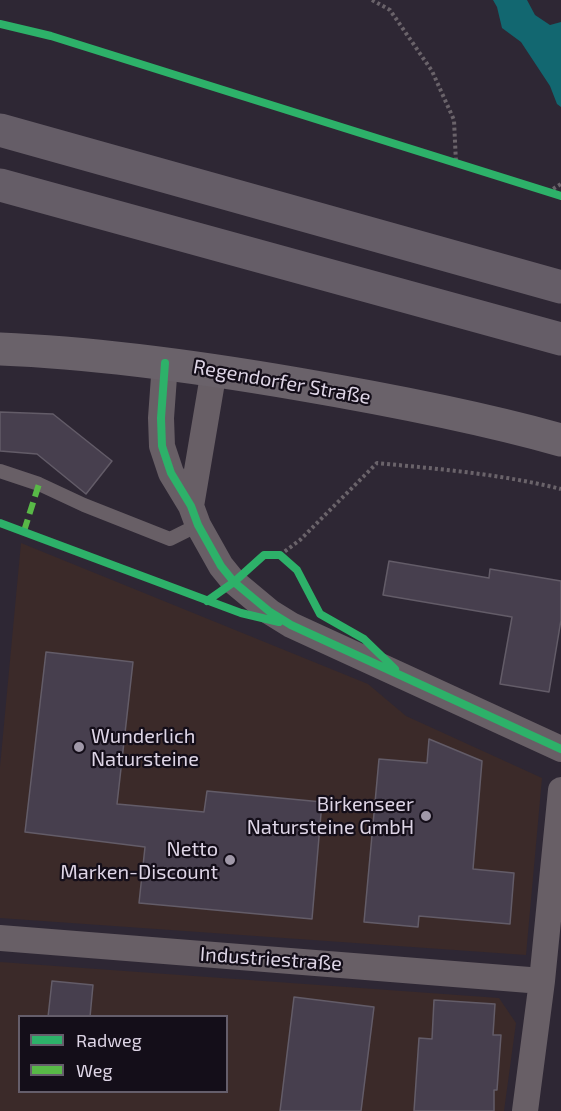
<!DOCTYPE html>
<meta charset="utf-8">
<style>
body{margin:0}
#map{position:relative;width:561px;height:1111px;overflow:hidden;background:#2e2734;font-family:"Exo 2",sans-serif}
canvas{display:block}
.legend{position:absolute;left:18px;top:1015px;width:210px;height:78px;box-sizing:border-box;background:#140e19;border:2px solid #655e6b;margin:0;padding:8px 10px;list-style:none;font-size:18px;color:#ded5e6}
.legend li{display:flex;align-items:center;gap:12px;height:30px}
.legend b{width:30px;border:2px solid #655e6b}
</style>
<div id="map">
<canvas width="561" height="1111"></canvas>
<ul class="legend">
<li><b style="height:8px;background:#2db169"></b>Radweg</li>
<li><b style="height:8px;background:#58b947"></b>Weg</li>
</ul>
</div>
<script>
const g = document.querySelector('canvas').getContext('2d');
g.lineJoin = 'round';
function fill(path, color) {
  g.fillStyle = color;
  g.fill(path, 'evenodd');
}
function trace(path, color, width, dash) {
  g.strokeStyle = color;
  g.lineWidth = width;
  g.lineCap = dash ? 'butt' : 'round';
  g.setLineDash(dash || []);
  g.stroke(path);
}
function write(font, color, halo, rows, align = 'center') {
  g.font = font + ' "Exo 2",sans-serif';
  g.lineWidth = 4.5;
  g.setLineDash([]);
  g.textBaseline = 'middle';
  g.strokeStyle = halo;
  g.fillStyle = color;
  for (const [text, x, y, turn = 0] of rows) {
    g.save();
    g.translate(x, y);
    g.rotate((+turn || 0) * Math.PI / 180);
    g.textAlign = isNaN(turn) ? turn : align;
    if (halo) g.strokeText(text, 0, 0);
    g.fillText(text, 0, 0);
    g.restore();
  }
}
const commercial = new Path2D(`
 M21,543L368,684L406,716L542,778L526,955L0,918V767Z
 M0,962L499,998L516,1023L504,1111H0ZM20,1016H226V1092H20Z`);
const water = new Path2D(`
 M493,0H527L535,15L550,25L561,22V107L557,104L550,86L521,42L502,28L497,7Z`);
const building = new Path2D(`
 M0,412L53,414L112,461L86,494L37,454L0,451Z
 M389,561L489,578L490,569L561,581V620L549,692L500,684L512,617L383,595Z
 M46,652L133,662L117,804L204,812L207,791L322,802L312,919L139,903L145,847L25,832Z
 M429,739L482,761L473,869L514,873L510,924L419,916L418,927L364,922L379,759L427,763Z
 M52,981L93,985L90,1017H48Z
 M294,997L374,1007L361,1111H280Z
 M434,1000L495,1004L493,1035H501L497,1090H494V1111H414L419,1038L432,1039Z`);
const path = new Path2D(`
 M372,0L390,10L432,71L454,120L456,163
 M548,192L561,184
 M280,555L300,540L377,463C439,469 501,474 561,489`);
const lane = new Path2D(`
 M0,471L39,484L84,505L170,539L198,525`);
const street = new Path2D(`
 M165,363L161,418L162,446L171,473L191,506L198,525L221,566L234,582L270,612L291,625L561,749
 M191,506L214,370
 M0,938L542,981
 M525,1111L542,981L561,790`);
const secondary = new Path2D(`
 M0,349C100,353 199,367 298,384C386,399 475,416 561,440`);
const highway = new Path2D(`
 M0,130L561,287
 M0,185L561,339`);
const quiet = new Path2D(`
 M24,531L39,484`);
const cycleway = new Path2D(`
 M0,24L51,36L561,196
 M165,363L161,418L162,446L171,473L191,506L198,525L221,566L234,582L270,612L291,625L561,749
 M0,523L241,613L279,622
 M207,601L234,582L264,555H280L297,570L320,614L364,639L395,669`);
const markers = [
 [79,747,6,"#a098a8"],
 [426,816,6,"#a098a8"],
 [230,860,6,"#a098a8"]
];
const streetNames = [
 ["Regendorfer Straße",282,382,10],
 ["Industriestraße",271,959,4]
];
const poiNames = [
 ["Wunderlich",91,736,"left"],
 ["Natursteine",91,759,"left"],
 ["Birkenseer",414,804],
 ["Natursteine GmbH",414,827],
 ["Netto",218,849],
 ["Marken-Discount",218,872]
];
fill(commercial, '#3b2a29');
fill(water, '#126770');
fill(building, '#473f4e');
trace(building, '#635c68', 1.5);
trace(path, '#6a636a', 4, [3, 3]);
trace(lane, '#685f66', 14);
trace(street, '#685f66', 26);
trace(secondary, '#6a626a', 33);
trace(highway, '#655d67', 33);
trace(quiet, '#58b947', 6, [12, 6]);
trace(cycleway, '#2db169', 8);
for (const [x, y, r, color] of markers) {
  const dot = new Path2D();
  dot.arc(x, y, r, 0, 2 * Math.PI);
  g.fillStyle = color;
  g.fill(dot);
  trace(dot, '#140e19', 2);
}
write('20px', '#ded5e6', '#140e19', streetNames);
write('20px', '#ded5e6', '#140e19', poiNames, 'right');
</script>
